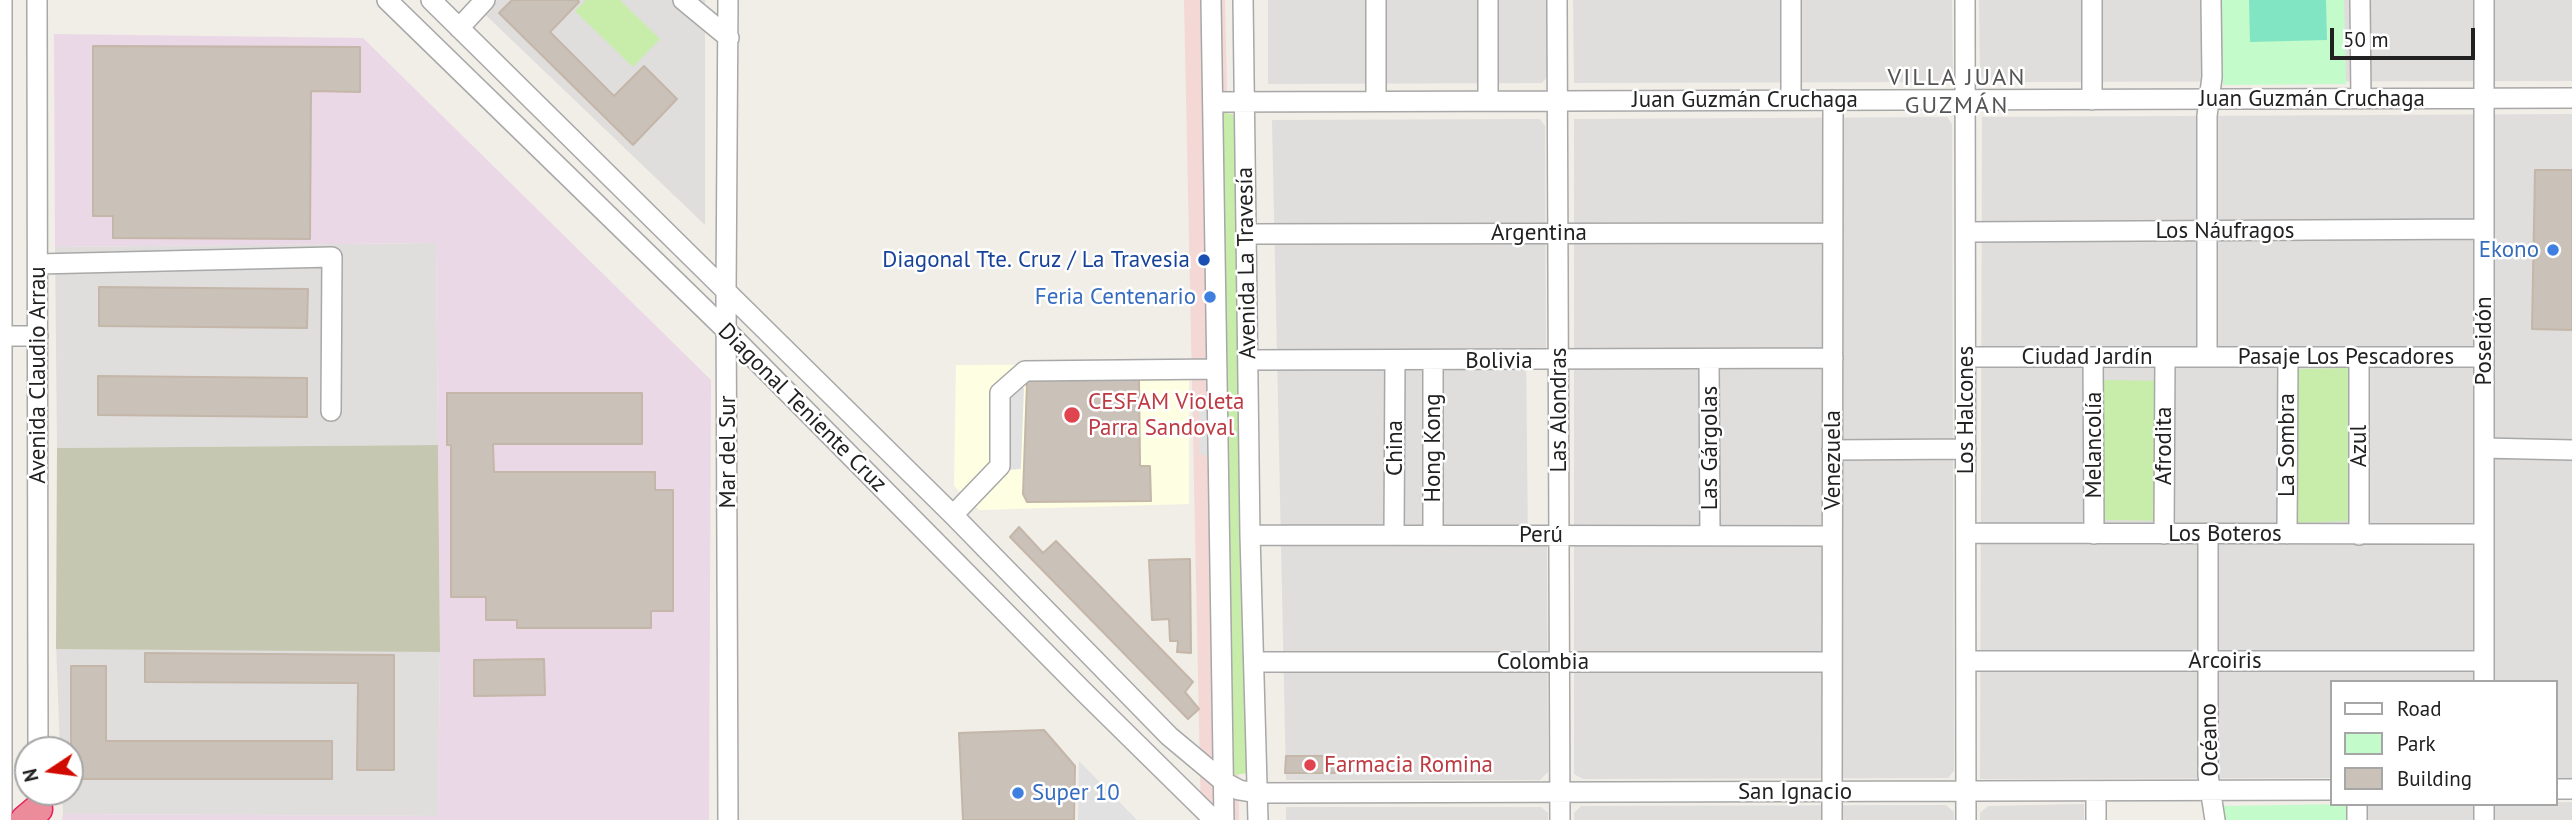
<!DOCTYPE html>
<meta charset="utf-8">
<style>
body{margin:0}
#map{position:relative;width:2572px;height:820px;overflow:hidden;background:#f1eee7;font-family:"PT Sans",sans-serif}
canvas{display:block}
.legend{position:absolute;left:2330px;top:680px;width:228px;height:126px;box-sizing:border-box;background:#fff;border:2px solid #a6a6a6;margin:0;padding:9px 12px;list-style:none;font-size:21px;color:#212121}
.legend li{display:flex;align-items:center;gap:14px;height:35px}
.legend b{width:35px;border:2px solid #a6a6a6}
.north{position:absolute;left:14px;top:736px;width:70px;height:70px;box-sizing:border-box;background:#fff;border:2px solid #a6a6a6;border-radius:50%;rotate:257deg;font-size:19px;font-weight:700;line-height:28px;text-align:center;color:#212121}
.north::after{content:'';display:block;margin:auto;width:24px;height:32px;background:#d10a00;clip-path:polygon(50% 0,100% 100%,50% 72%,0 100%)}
.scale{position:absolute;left:2330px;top:28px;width:145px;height:32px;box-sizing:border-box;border:4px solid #212121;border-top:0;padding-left:9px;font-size:21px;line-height:24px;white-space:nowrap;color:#212121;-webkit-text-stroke:5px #fff;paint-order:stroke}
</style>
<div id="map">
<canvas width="2572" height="820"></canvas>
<ul class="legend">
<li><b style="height:9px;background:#fff"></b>Road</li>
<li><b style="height:19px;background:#c3fcca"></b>Park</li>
<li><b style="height:19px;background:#cac1b9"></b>Building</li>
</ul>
<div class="north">N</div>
<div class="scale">50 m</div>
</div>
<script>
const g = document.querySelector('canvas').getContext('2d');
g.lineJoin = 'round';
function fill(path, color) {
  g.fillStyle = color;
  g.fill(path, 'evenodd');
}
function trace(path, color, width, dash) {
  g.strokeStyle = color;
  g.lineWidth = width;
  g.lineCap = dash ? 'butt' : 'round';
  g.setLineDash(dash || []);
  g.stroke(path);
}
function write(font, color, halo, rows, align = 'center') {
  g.font = font + ' "PT Sans",sans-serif';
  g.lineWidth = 5;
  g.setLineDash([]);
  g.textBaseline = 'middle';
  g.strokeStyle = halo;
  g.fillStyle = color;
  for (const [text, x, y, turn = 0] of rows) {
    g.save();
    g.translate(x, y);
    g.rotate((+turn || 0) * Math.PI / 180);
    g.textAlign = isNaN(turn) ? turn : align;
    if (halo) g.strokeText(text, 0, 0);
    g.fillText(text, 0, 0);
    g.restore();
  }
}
const residential = new Path2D(`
 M470,0H705V225Z
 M1268,0H1547L1548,76L1542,83L1268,84Z
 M1573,0H1952L1953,76L1946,82L1574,83Z
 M1979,0H2572V81L1985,82L1980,74Z
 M2572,114V778H2556V682H2332V778L1980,779L1982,117Z
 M1947,117L1952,124L1954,771L1948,778L1583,779L1574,774V119Z
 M1540,119L1545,126L1546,350L1526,351L1528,546H1547L1548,772L1540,780H1286L1272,120Z
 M436,243L438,445L57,448L55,247Z
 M56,642L440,652L438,816L63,814L62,792H70V750H60Z
 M2572,802V820H2368V805Z
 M2084,804V820H1980V813L1988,806Z
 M1946,805L1954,812V820H1574V813L1581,806Z
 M1286,807H1541L1548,813V820H1286Z`);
const commercial = new Path2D(`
 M1184,0H1225L1236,491L1239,820H1201Z`);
const industrial = new Path2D(`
 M54,34L363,38L711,380L709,820H62L63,814L438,816L440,652L438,445L436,243L55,247Z`);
const education = new Path2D(`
 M1189,364V504L979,510L954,486L956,365Z`);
const construction = new Path2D(`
 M438,445L440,652L56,649L57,448Z`);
const grass = new Path2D(`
 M586,0H620L660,39L633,67L575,11Z
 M1224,113L1233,114L1234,120L1248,773L1234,775L1221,121Z
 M2351,368L2348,521L2293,523L2296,369Z
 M2104,380L2169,381L2171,521L2100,520Z`);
const park = new Path2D(`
 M2222,0H2344L2346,84L2223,85Z
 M2347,804V820H2224V806Z`);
const pitch = new Path2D(`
 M2249,0H2326L2327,40L2250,42Z`);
const parking = new Path2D(`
 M1011,388H1024L1021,469L1007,470Z
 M1207,397L1208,457L1199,453V401Z
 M1079,761L1137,820H1078Z`);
const building = new Path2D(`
 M512,0H578L579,2L550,32L614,96L644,66L677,99L633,145L499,13Z
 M93,46L360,47V92L311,91L310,239L113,238V216H93Z
 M2535,170H2572V330L2532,329Z
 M99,287L308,289L307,328L99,326Z
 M98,376L307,378V417L98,415Z
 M1032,377H1099V380H1139L1140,466H1150L1151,501L1027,502L1023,494L1027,382Z
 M447,393H642V444H493L494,472H655V490H673V611H651V628H517V620H486V597H451V445H447Z
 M1019,527L1043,553L1056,541L1193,682L1185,692L1199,709L1188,719L1010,537Z
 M1190,559L1191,653L1177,652L1178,641H1170L1169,619L1152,620L1149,560Z
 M145,653L394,655V770H357L358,683L145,682Z
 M544,659L545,695L474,696V660Z
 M71,666H106V741H332V779H71Z
 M1044,730L1075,766L1074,820H963L959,733Z
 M1286,756H1335V773H1285Z`);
const minor = new Path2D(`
 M2,0V820
 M37,0L38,750
 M387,0L728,332L1083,691L1214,820
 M431,0L953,515L1169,736L1224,782L1239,790L1257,793L2332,790
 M683,0L729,38
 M1211,0L1224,820
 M1243,0L1250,535L1258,820
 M1488,0V101
 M1557,0L1560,820
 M1791,0V100
 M1965,0L1966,820
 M2360,0L2361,99
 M2484,0V682
 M459,28L485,0
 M2092,100V0
 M1376,101V0
 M1213,102L2572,98
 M1966,232L2484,229
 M1246,234L1832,233
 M38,264L332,257L331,411
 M2,336H38
 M1966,357H2484
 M2093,357L2094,534
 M2207,357V116L2212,77L2211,0
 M2359,357V535
 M1709,359L1710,536
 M1249,360L1833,358
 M2484,448L2572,450
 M1832,450L1966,449
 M953,515L1000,466V393L1025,371L1217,369
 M1966,533L2484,534
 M2164,534L2165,357
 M2208,534V775L2215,820
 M2287,534L2288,357
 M1250,535L1832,536
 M1394,535L1395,360
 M1433,535V360
 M1966,661H2484
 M1254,662H1832
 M2556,789H2572
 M2357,804V820
 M2484,804V820
 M728,820L726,293L728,0
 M1832,820L1833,100
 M2096,820V791`);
const highway = new Path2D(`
 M25,820L38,809`);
const markers = [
 [2553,250,7,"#3f7fe0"],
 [1204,260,7,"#1a4fb4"],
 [1210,297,7,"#3f7fe0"],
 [1072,415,9,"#e0444e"],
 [1310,765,7,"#e0444e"],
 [1018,793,7,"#3f7fe0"]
];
const streetNames = [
 ["Juan Guzmán Cruchaga",2312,99],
 ["Juan Guzmán Cruchaga",1745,100],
 ["Los Náufragos",2225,231],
 ["Argentina",1539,233],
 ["Avenida La Travesía",1247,263,-91],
 ["Poseidón",2484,341,-90],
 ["Ciudad Jardín",2087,357],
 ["Pasaje Los Pescadores",2346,357],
 ["Bolivia",1499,361],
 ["Avenida Claudio Arrau",38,375,-90],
 ["Diagonal Teniente Cruz",802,408,45],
 ["Las Alondras",1559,410,-90],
 ["Los Halcones",1966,410,-90],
 ["Melancolía",2094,445,-90],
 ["La Sombra",2287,445,-90],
 ["Afrodita",2164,446,-90],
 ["Azul",2359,446,-90],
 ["China",1395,448,-90],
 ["Hong Kong",1433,448,-90],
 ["Las Gárgolas",1710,448,-90],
 ["Mar del Sur",728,452,-90],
 ["Venezuela",1833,460,-90],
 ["Los Boteros",2225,534],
 ["Perú",1541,535],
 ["Arcoiris",2225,661],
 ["Colombia",1543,662],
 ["Océano",2210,740,-92],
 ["San Ignacio",1795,792]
];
const shopNames = [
 ["Ekono",2539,250],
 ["Feria Centenario",1196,297],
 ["Super 10",1032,793,"left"]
];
const transitNames = [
 ["Diagonal Tte. Cruz / La Travesia",1190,260]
];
const healthNames = [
 ["CESFAM Violeta",1088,402],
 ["Parra Sandoval",1088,428],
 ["Farmacia Romina",1324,765]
];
const neighbourhoodNames = [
 ["VILLA JUAN",1957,78],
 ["GUZMÁN",1957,106]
];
fill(residential, '#dfdedd');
fill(commercial, '#f3d8d6');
fill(industrial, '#ebd8e6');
fill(education, '#feffe2');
fill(construction, '#c6c7b1');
fill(grass, '#c8edab');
fill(park, '#c3fcca');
fill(pitch, '#81e4c2');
fill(parking, '#e1e1e1');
fill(building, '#cac1b9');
trace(building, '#c4b6a8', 2);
trace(minor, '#a8a8a8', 22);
trace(highway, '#e51e59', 31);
trace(minor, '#fff', 19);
trace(highway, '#ec8b99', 28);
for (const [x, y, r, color] of markers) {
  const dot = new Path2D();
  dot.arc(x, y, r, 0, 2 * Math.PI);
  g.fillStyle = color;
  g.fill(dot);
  trace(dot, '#fff', 2.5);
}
write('23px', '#212121', '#fff', streetNames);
write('23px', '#366cbe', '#fff', shopNames, 'right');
write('23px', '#164399', '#fff', transitNames, 'right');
write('23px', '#be3a42', '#fff', healthNames, 'left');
g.letterSpacing = '2px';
write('24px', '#545454', '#fff', neighbourhoodNames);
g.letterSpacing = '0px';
</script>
